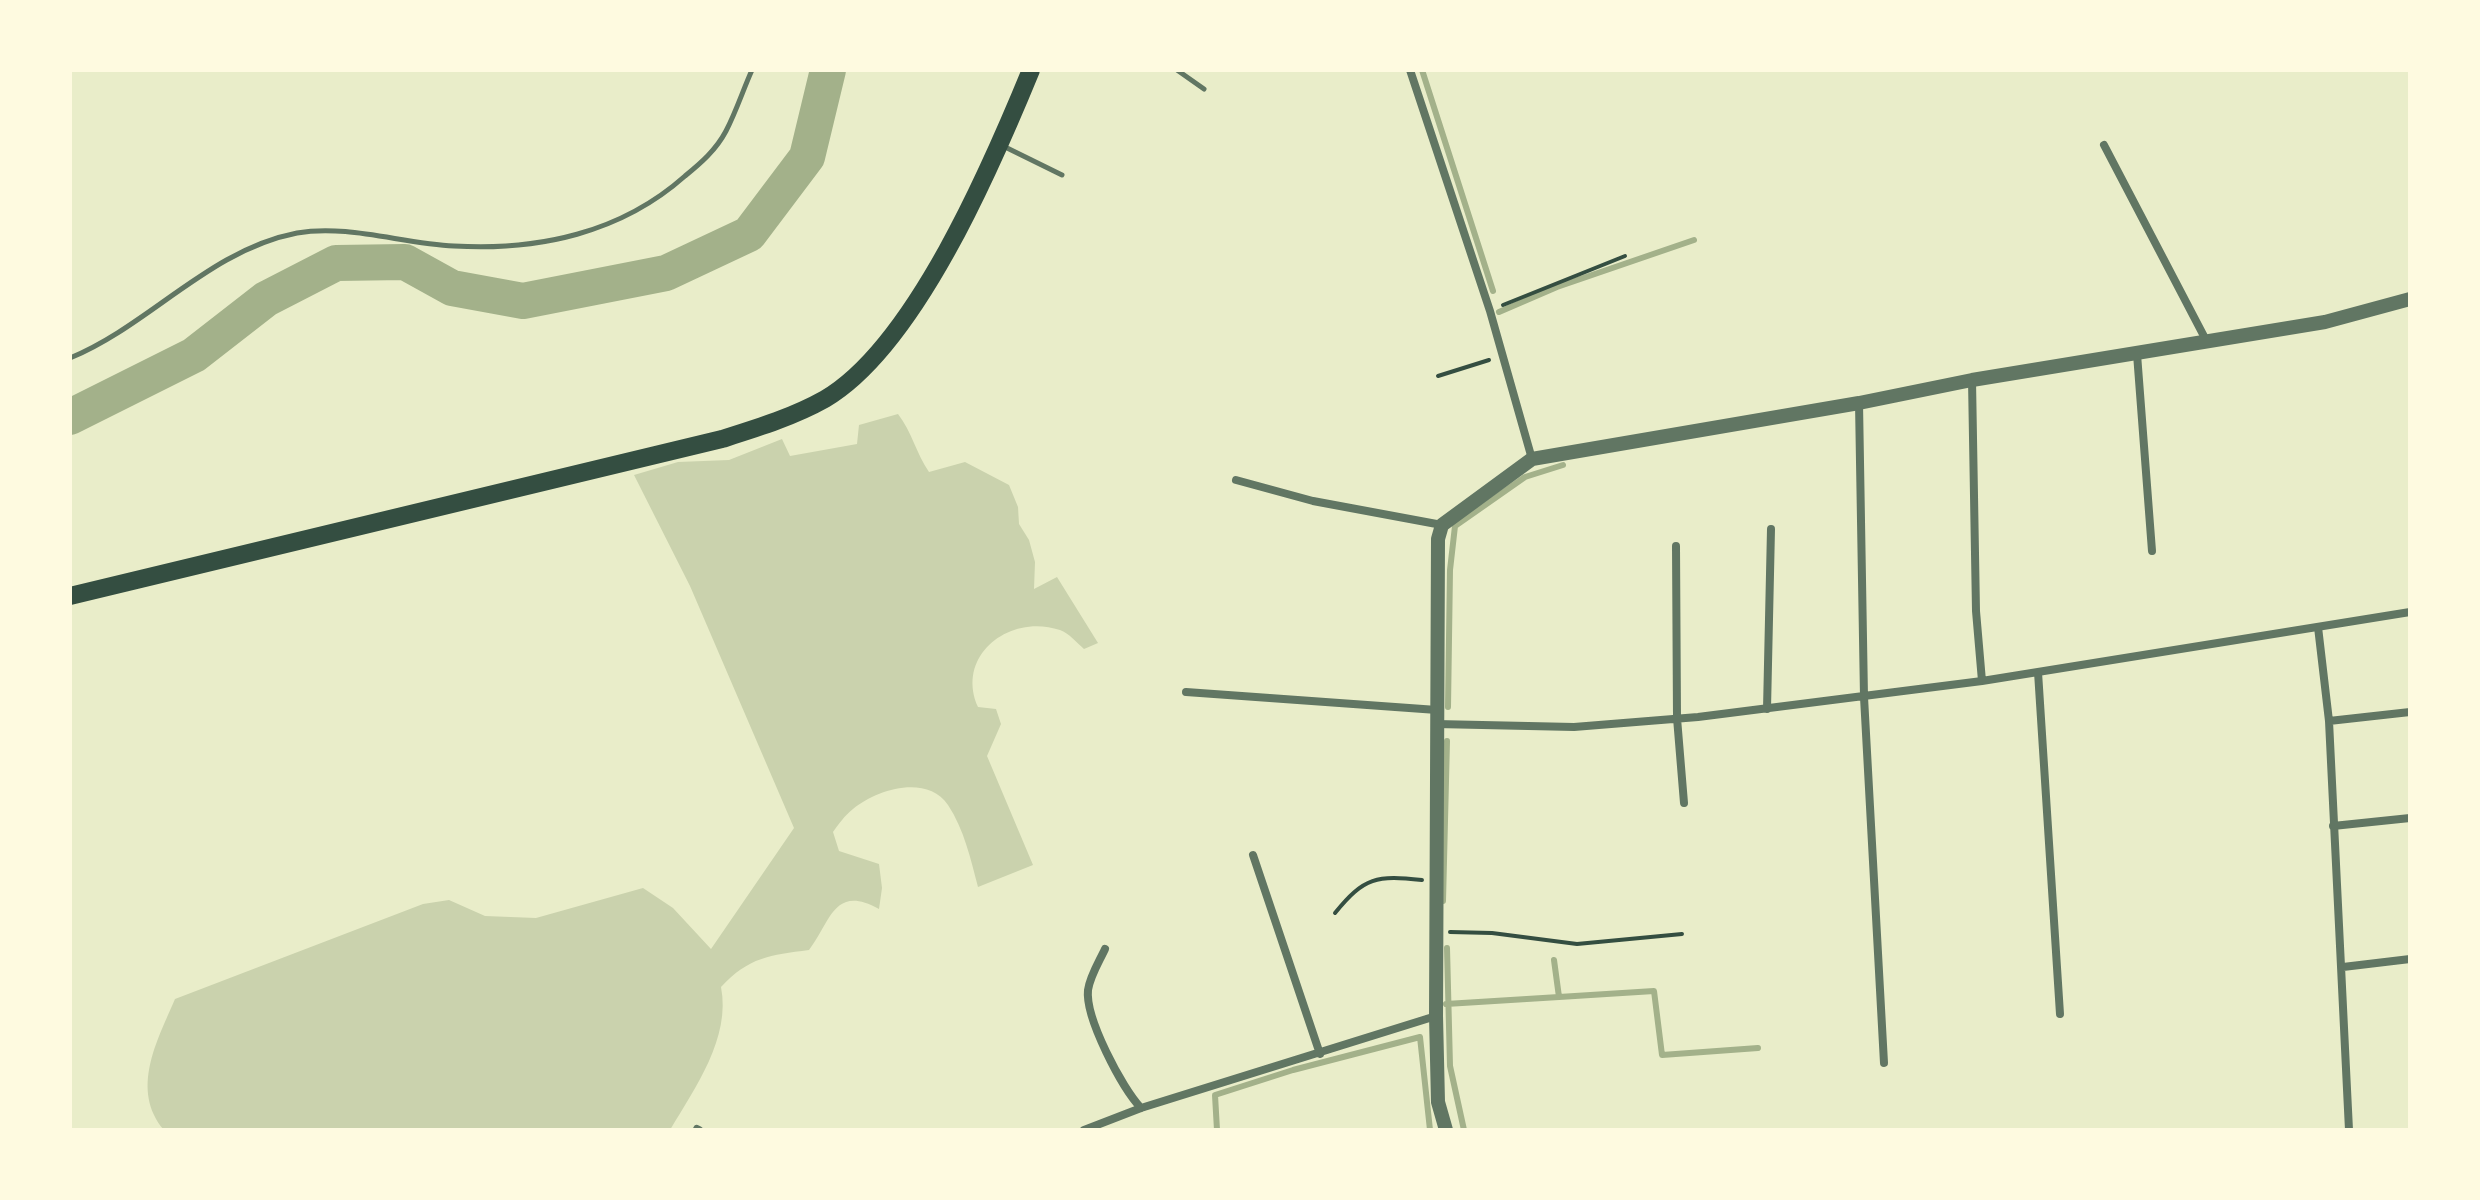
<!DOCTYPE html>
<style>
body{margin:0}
#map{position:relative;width:2480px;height:1200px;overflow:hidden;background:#e9edc9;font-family:"PT Sans",sans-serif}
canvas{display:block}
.frame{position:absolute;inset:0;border:72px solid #fefae0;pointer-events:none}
</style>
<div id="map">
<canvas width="2480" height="1200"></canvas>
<div class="frame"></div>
</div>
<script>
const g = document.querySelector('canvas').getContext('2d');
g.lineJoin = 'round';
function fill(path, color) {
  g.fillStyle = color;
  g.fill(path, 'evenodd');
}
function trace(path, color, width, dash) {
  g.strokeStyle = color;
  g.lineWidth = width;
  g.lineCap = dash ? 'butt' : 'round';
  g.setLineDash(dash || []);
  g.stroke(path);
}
const green = new Path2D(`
 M898,414C912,432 916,453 929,472L965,462L1009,485L1018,507L1019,524L1029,540L1035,562L1034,589L1057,577L1098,643L1084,649C1077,643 1069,633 1060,630C1010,613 955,655 978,707L996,709L1001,724L987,756L1033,865L978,887C971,860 964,829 948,805C927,774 877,789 853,809C845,815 838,825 833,832L839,851L879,864L882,888L879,909C834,884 831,921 809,950C770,955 749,957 721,987C731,1038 695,1088 670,1130H164C130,1090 157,1041 175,999L423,904L449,900L485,916L536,918L643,888L673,908L711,949L794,828L690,586L634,475L678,462L729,460L782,439L790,456L857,444L859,425Z`);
const stream = new Path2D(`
 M1422,70L1493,291
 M1499,312L1557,287L1694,240
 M1448,707L1450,570L1455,526L1525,477L1563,465
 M1443,901L1447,741
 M1447,948L1450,1066L1464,1130
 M1559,997L1654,991L1662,1055L1758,1048
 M1446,1004L1559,997L1554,960
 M1217,1130L1215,1095L1293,1070L1420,1037L1430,1130`);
const river = new Path2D(`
 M70,417L194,355L266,299L336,263L405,262L452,288L523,301L666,273L749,234L807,157L828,70`);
const path = new Path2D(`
 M1503,305L1625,256
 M1438,376L1489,360
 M1335,913C1364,877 1377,875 1422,880
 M1450,932L1492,933L1577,944L1682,934`);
const service = new Path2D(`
 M1177,70L1204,89
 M1001,145L1062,175
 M70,358C150,325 209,250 297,233C348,224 403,244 454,246C538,251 621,233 685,176C701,163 716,150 726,131C736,112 743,90 752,70`);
const minor = new Path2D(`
 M1410,70L1490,311L1532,459
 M2104,145L2207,342
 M2137,354L2152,551
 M1972,380L1976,611L1982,681
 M1859,403L1864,697L1884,1063
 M1236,480L1313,501L1442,525
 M1676,546L1677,718L1684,803
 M2318,627L2329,721L2349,1130
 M2038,672L2060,1014
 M1186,692L1437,710
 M1767,709L1771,529
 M2329,721L2410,712
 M1436,724L1574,727L1698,717L1982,681L2410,612
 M2333,826L2410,818
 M1253,855L1320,1054
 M1105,949C1099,962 1090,976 1088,990C1085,1018 1122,1088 1141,1108
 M2343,967L2410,959
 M697,1129L699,1130
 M1084,1130L1141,1108L1436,1016`);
const tertiary = new Path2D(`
 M1446,1130L1438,1102L1436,1016L1438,539L1442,525L1532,459L1859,403L1972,380L2325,322L2410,299`);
const primary = new Path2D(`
 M70,596L722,439C757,428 793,417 825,399C915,346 992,165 1031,70`);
fill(green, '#cad2ad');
trace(stream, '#a3b18a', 6);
trace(river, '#a3b18a', 36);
trace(path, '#344e41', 4);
trace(service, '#617663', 5);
trace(minor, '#617663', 8);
trace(tertiary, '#617663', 14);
trace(primary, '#344e41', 18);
</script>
